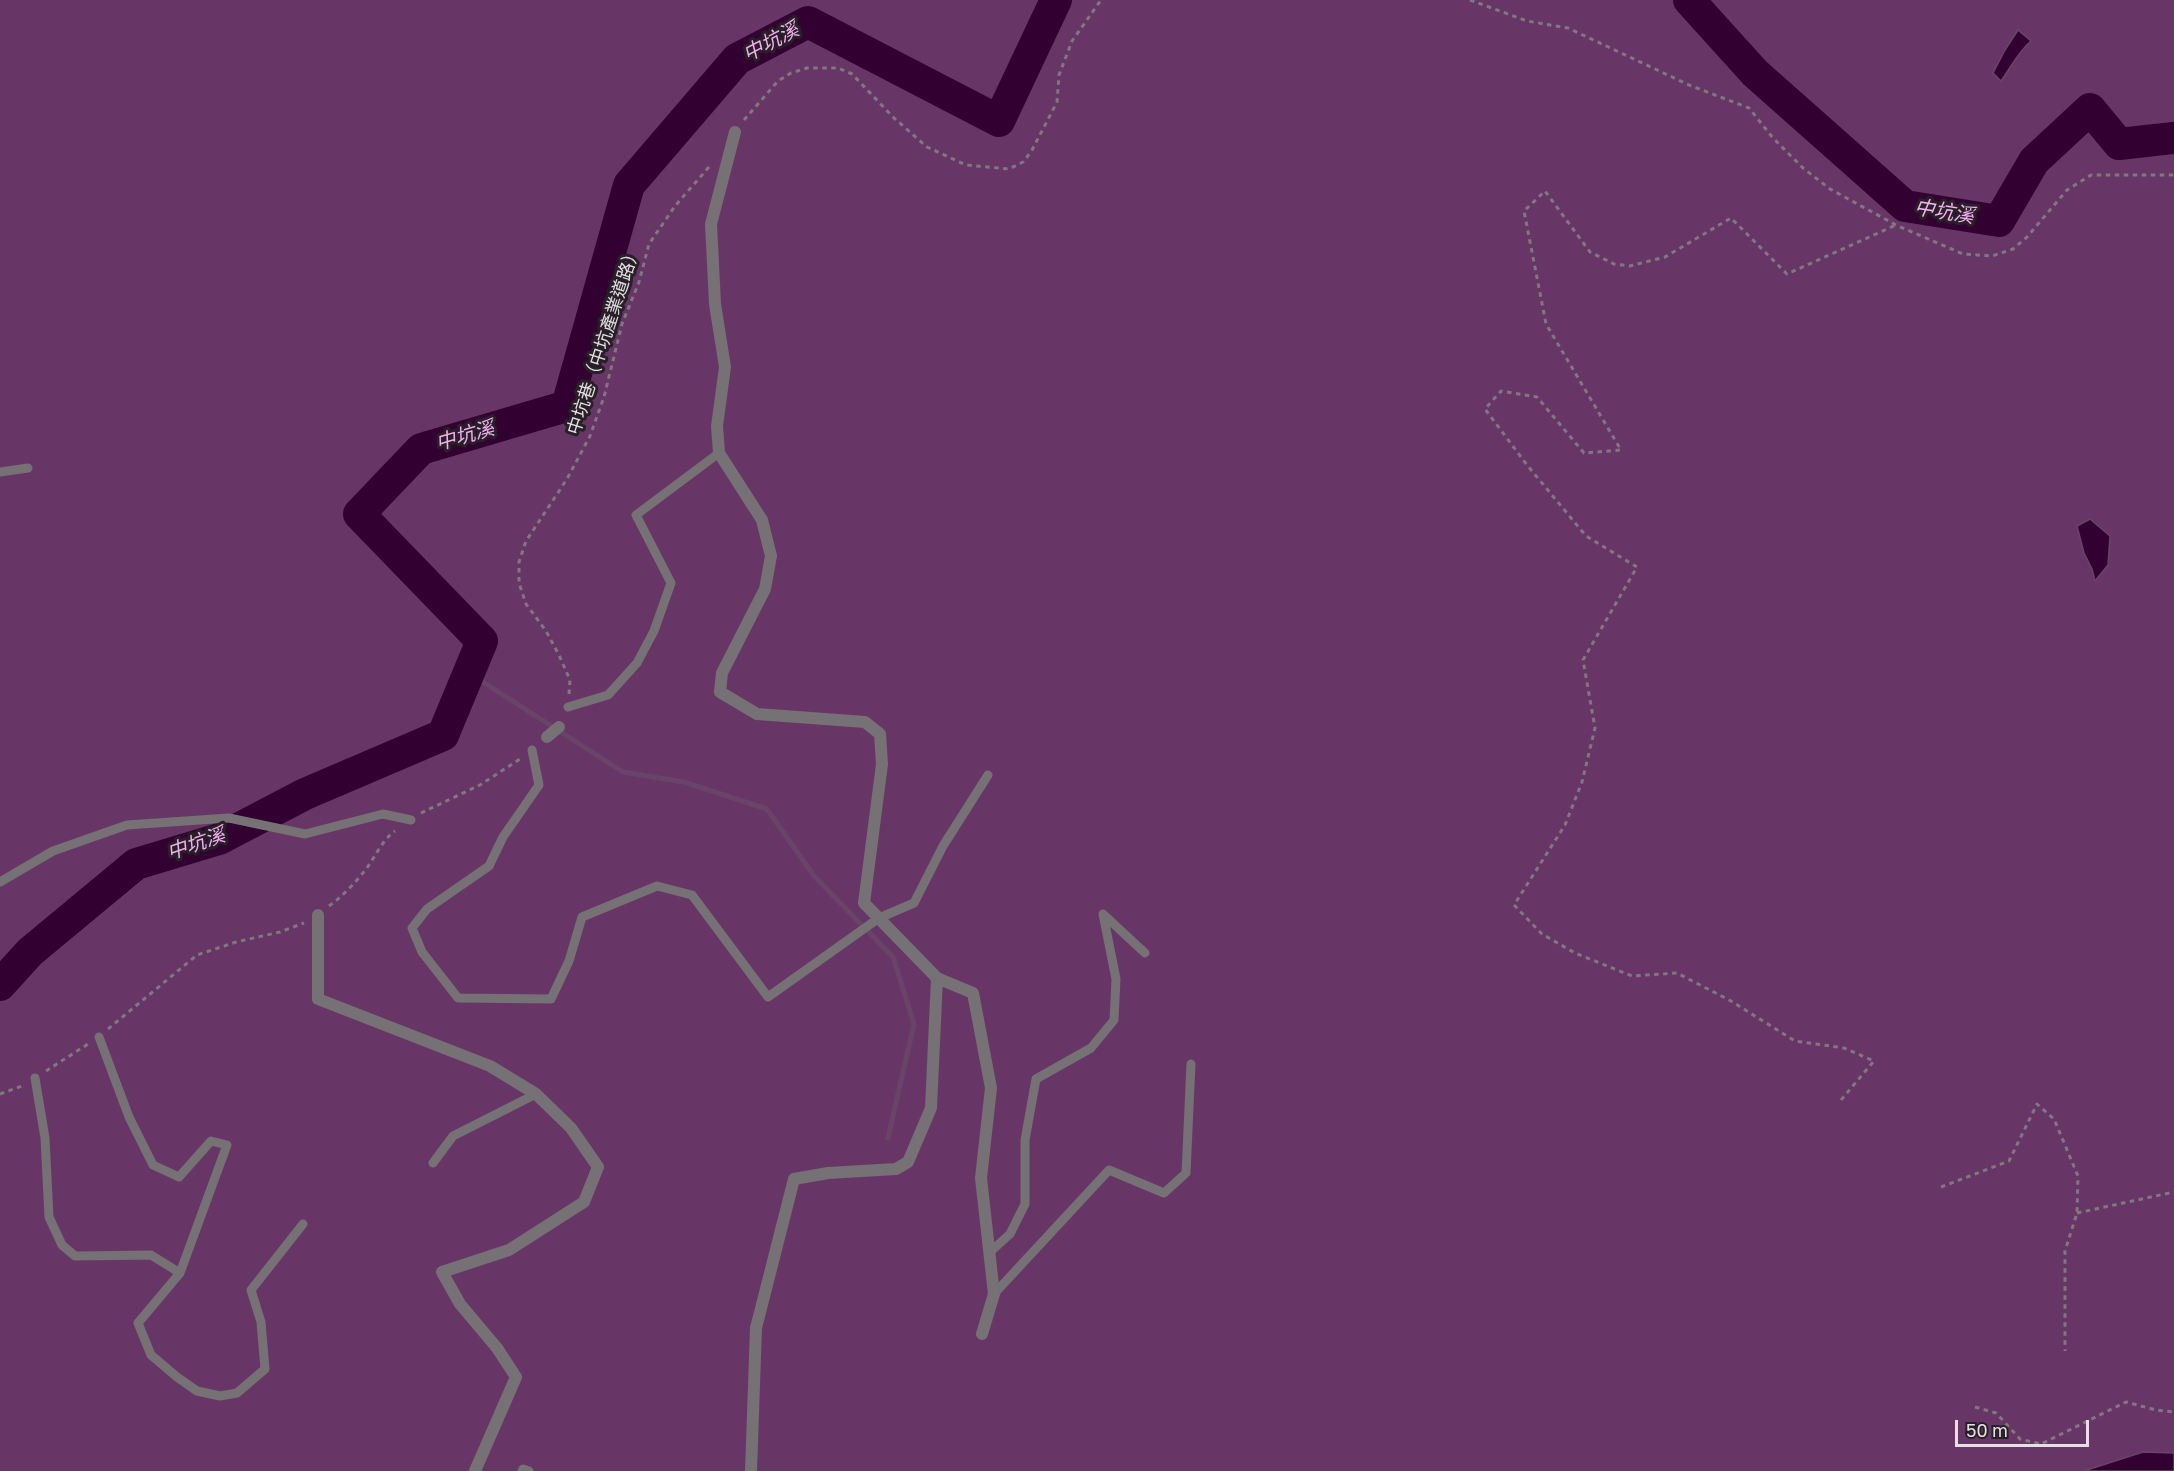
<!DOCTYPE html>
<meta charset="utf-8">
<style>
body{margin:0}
#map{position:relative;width:2174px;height:1471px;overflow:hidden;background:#312a31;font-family:"Golos Text",sans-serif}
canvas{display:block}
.scale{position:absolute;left:1955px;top:1420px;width:134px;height:27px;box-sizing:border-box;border:3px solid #e5e0e4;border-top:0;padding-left:8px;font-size:18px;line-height:21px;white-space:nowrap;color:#e5e0e4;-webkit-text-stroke:4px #272027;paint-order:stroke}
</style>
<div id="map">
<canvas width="2174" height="1471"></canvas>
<div class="scale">50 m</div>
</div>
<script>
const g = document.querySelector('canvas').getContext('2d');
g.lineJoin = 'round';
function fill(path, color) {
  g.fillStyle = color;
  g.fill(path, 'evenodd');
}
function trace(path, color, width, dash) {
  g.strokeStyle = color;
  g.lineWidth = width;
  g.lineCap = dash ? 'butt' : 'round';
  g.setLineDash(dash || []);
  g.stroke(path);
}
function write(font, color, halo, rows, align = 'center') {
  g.font = font + ' "Golos Text","Noto Sans TC",sans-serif';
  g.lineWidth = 6;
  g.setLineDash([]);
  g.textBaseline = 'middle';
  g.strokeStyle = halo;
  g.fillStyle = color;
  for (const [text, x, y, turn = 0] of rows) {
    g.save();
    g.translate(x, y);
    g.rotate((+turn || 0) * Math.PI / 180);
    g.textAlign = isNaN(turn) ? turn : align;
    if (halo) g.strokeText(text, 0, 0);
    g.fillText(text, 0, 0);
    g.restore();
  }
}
const green = new Path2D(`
 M0,0H2174V1471H0Z`);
const water = new Path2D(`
 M2018,30L2031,41C2017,53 2012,66 2001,81L1993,73L2005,50Z
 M2090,519L2110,536L2108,565L2095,581L2092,569L2084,553L2077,526Z
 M2143,1452L2174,1453V1471H2084Z`);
const stream = new Path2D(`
 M469,673L623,772L684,782L767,809L814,876L893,957L914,1024L888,1138`);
const river = new Path2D(`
 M1689,0L1755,73L1905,206L1999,221L2034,161L2090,109L2119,144L2174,138
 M0,985L30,952L136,864L219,839L305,794L443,735L482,641L359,514L421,449L567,406L629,185L737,59L808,22L999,121L1056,0`);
const path = new Path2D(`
 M1470,0L1527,21L1568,28L1689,85L1749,108L1773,138L1803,168L1830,189L1896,225L1963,254L1992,256L2013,249L2027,237L2067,190L2091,175H2174
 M744,120L778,81L791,73L807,68H838L852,74L894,118L927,147L966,165L1009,169L1023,162L1031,152L1057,102L1059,75L1072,41L1101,0
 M569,694L570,680L559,655L546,631L526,604L519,583V562L526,541L567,479L590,436L604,397L622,324L639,282L649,244L675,206L709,167
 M421,813L480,785L520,759
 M329,906C343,896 356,882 366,869C376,856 382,840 395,831
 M108,1029L197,955L236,942L280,932L304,923
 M46,1071L88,1044
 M0,1094L22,1086
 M1841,1100L1874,1061L1844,1048L1795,1041L1731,1001L1677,973L1632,976L1575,953L1542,934L1514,905L1565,825L1582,782L1595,728L1583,660L1637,567L1586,536L1527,465L1485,409L1501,391L1537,397L1584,453L1621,450L1546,324L1524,211L1545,191L1590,252L1614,264L1630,266L1665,257L1731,218L1787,274L1896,225
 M1941,1187L2009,1161L2037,1104L2054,1119L2078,1176L2077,1213L2065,1251V1351
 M2077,1213L2174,1192
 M1975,1407L1996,1413L2020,1439L2041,1444L2126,1402L2156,1410L2174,1412`);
const lane = new Path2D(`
 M0,472L28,468
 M568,707L608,695L637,663L654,631L671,583L636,515L719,453
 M532,750L539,785L503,837L489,866L427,909L412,928L422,952L458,998L551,999L569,961L582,917L657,886L692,895L768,997L879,918L914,903L943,846L988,775
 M0,882L53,851L127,825L229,818L305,834L383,814L411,820
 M99,1037L129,1117L153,1165L179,1177L211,1141L227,1145L180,1273
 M35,1078L45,1138L49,1217L62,1245L75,1256L151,1255L180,1273L138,1323L151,1355L177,1377L197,1391L220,1396L237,1393L265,1369L261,1322L251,1290L303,1224
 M433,1163L453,1136L536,1094
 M990,1252L1010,1234L1025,1204V1140L1036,1079L1091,1048L1114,1020L1116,979L1103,914L1145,953
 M994,1294L1109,1170L1164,1193L1186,1173L1191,1064
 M522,1471L523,1469L529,1471`);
const street = new Path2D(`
 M735,132L711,224L715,304L725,367L717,426L719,453L762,520L771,556L765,589L722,673L720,692L757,714L865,722L880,734L882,764L864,903L937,978L973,993L991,1088L981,1178L994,1294L982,1334
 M547,737L559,727
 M318,915V999L490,1066L536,1094L571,1128L598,1167L584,1202L509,1250L442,1272L460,1304L497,1348L516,1377L475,1471
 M751,1471L756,1328L794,1179L828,1173L896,1169L908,1162L931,1108L937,978`);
const streetNames = [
 ["中坑巷（中坑產業道路）",604,340,-72]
];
const waterNames = [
 ["中坑溪",771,42,-28],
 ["中坑溪",1944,212,9],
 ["中坑溪",465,436,-16],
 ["中坑溪",196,844,-19]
];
fill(green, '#683666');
fill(water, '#320132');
trace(water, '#684467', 1.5);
trace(stream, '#684467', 5);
trace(river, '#320132', 32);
trace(path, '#7f797f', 3, [4.5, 4.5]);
trace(lane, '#757174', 9);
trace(street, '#757174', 12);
write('18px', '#e5e0e4', '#272027', streetNames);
write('italic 20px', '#f8aef3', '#272027', waterNames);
</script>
